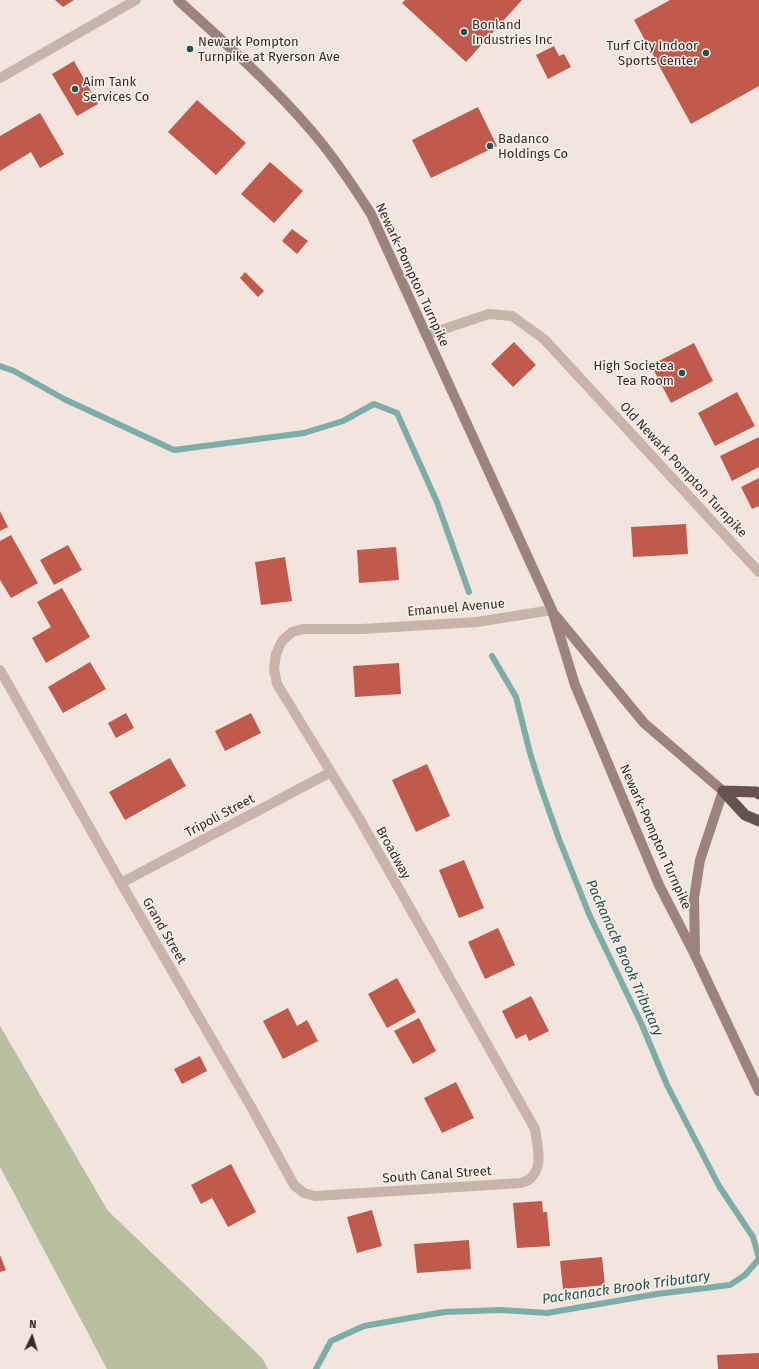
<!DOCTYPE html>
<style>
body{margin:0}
#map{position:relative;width:759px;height:1369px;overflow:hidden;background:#f1e5dd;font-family:"Fira Sans",sans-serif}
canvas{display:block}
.north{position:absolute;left:12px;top:1317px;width:40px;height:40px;-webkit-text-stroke:3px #f9f0e9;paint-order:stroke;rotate:4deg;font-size:11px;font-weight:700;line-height:16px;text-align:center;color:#362b29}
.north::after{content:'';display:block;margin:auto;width:14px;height:18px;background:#362b29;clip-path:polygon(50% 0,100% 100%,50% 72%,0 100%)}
</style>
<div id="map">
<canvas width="759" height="1369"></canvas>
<div class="north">N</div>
</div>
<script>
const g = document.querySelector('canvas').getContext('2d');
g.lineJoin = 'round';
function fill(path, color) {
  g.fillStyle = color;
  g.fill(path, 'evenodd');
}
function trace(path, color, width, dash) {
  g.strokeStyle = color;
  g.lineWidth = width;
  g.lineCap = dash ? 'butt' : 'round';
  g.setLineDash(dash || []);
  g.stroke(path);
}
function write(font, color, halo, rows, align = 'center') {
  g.font = font + ' "Fira Sans",sans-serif';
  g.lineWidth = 3;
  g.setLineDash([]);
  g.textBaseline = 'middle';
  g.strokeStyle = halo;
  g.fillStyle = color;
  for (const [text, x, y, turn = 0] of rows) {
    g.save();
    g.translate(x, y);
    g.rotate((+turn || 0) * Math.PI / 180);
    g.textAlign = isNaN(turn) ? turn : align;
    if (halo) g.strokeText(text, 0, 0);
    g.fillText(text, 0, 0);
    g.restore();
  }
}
const green = new Path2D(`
 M0,1026L108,1211L262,1358L268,1369H107L0,1167Z`);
const stream = new Path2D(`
 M0,366L14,371L64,399L174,450L304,433L343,421L374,404L397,413L437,502L469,592
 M492,656L516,697L530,753L540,785L559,839L589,914L642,1025L667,1085L719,1186L753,1237L759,1258
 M316,1369L331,1341L364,1326L444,1312L501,1310L547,1313L657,1294L730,1285L745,1275L759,1259`);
const building = new Path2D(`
 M55,0H74L63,7Z
 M405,0H522L466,62L402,3Z
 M670,0H759V86L691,124L634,20Z
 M554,46L559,56L564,54L571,67L548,79L536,55Z
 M74,61L98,104L77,116L52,74Z
 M197,100L246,143L216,175L168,132Z
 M478,107L497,146L431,178L412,140Z
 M40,113L64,154L40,168L31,152L0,171V136Z
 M270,162L303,191L274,223L241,194Z
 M292,229L308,241L297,254L282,241Z
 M245,272L264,291L258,297L240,278Z
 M514,342L536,365L513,387L491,364Z
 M694,343L713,381L671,403L651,365Z
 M737,392L755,426L715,446L698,413Z
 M759,437V467L732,481L720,456Z
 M759,478V506L752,509L741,487Z
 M0,511L8,527L0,531Z
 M686,524L688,554L633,557L631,527Z
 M11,535L38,583L11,598L0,580V541Z
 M68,545L82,570L54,585L40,560Z
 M396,547L399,580L359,583L357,550Z
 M285,557L292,601L261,605L255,562Z
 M62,588L90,637L46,663L32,638L51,627L37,602Z
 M90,662L106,689L63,713L48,687Z
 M399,663L401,694L355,697L353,666Z
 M126,713L134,728L116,738L108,723Z
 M251,713L261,733L225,751L215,731Z
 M170,758L186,786L125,820L109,792Z
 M427,764L450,816L416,832L392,780Z
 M464,860L484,908L459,918L439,870Z
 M498,928L515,965L485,979L468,942Z
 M397,978L416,1012L387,1028L368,994Z
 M531,996L549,1031L529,1041L526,1034L516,1039L502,1011Z
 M288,1008L297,1026L307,1020L318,1041L283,1059L263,1021Z
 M419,1018L436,1051L413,1064L394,1031Z
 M200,1056L207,1071L182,1084L174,1069Z
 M456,1082L474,1118L442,1133L424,1098Z
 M231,1164L256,1212L228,1227L212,1198L201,1204L191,1185Z
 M542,1201L543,1212H547L550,1246L517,1248L513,1203Z
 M372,1210L382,1246L357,1253L347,1217Z
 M469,1240L471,1269L417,1273L414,1244Z
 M0,1255L6,1270L0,1272Z
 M602,1257L605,1285L563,1289L560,1261Z
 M759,1353V1369H718L717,1355Z`);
const minor = new Path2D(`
 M0,78L136,0
 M426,335L489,314L512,316L544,339L759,572
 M0,670L121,883L250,1105L294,1185L304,1193L315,1196L521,1183C523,1182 527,1181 530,1179C544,1167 537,1145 535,1129L359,818L277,684L274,669L276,654L282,641L292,632L303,629H362L477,622L552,610
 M121,883L331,772`);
const secondary = new Path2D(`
 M178,0C228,46 281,92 324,146C341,168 356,190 371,214L552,610L575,685L659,885L695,955L759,1091
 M555,615L644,723L723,791L700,860L694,898L695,951`);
const trunk = new Path2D(`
 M723,791L745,815L759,821
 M723,791L756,792L759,794`);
const markers = [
 [464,32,4,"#205652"],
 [190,49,4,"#205652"],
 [706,53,4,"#205652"],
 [75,89,4,"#205652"],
 [490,146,4,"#205652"],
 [682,373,4,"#205652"]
];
const poiNames = [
 ["Bonland",472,25],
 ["Industries Inc",472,40],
 ["Newark Pompton",198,42],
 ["Turnpike at Ryerson Ave",198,57],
 ["Turf City Indoor",698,46,"right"],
 ["Sports Center",698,61,"right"],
 ["Aim Tank",83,82],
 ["Services Co",83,97],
 ["Badanco",498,139],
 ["Holdings Co",498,154],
 ["High Societea",674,366,"right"],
 ["Tea Room",674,381,"right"]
];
const streetNames = [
 ["Newark-Pompton Turnpike",412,275,65],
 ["Old Newark Pompton Turnpike",683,470,47],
 ["Emanuel Avenue",456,608,-5],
 ["Tripoli Street",220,816,-28],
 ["Newark-Pompton Turnpike",655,837,66],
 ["Broadway",393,853,61],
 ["Grand Street",164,931,60],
 ["South Canal Street",437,1175,-4]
];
const waterNames = [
 ["Packanack Brook Tributary",624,958,66],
 ["Packanack Brook Tributary",626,1288,-8]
];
fill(green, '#b8bf9e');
trace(stream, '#7dada9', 6);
fill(building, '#c05a4c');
trace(minor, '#c8b4a9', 10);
trace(secondary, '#9c837b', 10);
trace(trunk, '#67524e', 11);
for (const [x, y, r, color] of markers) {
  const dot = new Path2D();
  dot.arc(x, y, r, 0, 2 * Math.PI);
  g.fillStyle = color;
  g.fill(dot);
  trace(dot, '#f9f0e9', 1.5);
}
write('13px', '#362b29', '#f9f0e9', poiNames, 'left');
write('13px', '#362b29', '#f9f0e9', streetNames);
write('italic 14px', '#205652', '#f9f0e9', waterNames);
</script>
